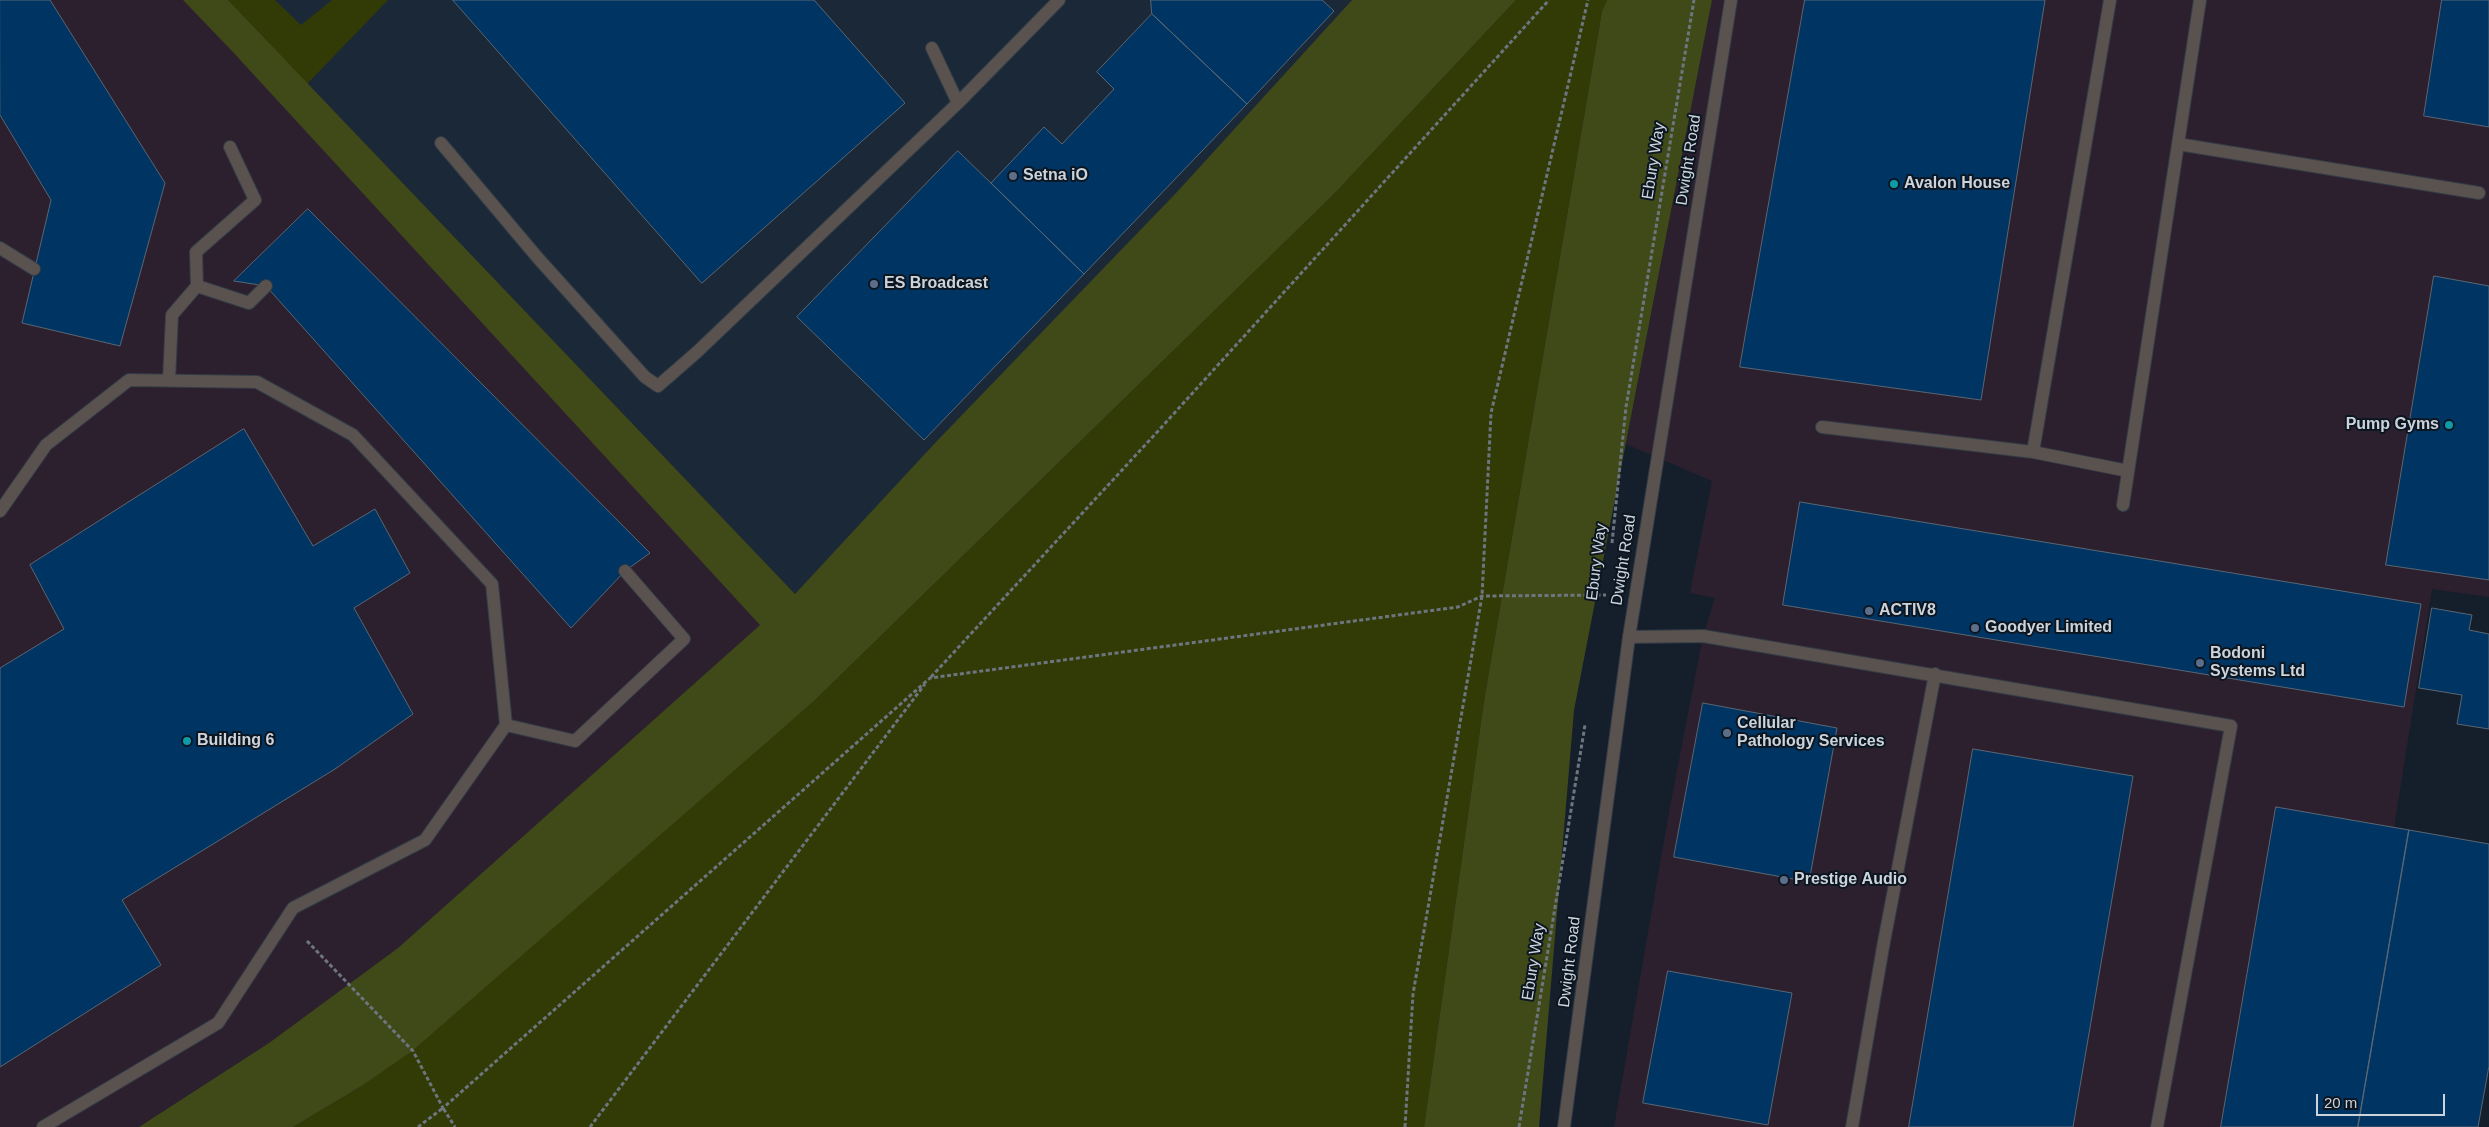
<!DOCTYPE html>
<style>
body{margin:0}
#map{position:relative;width:2489px;height:1127px;overflow:hidden;background:#151f2b;font-family:Arial,sans-serif}
canvas{display:block}
.scale{position:absolute;left:2316px;top:1094px;width:129px;height:22px;box-sizing:border-box;border:2px solid #ccd3db;border-top:0;padding-left:6px;font-size:15px;line-height:18px;white-space:nowrap;color:#ccd3db;-webkit-text-stroke:4px #0c1621;paint-order:stroke}
</style>
<div id="map">
<canvas width="2489" height="1127"></canvas>
<div class="scale">20 m</div>
</div>
<script>
const g = document.querySelector('canvas').getContext('2d');
g.lineJoin = 'round';
function fill(path, color) {
  g.fillStyle = color;
  g.fill(path, 'evenodd');
}
function trace(path, color, width, dash) {
  g.strokeStyle = color;
  g.lineWidth = width;
  g.lineCap = dash ? 'butt' : 'round';
  g.setLineDash(dash || []);
  g.stroke(path);
}
function write(font, color, halo, rows, align = 'center') {
  g.font = font + ' Arial,sans-serif';
  g.lineWidth = 4;
  g.setLineDash([]);
  g.textBaseline = 'middle';
  g.strokeStyle = halo;
  g.fillStyle = color;
  for (const [text, x, y, turn = 0] of rows) {
    g.save();
    g.translate(x, y);
    g.rotate((+turn || 0) * Math.PI / 180);
    g.textAlign = isNaN(turn) ? turn : align;
    if (halo) g.strokeText(text, 0, 0);
    g.fillText(text, 0, 0);
    g.restore();
  }
}
const commercial = new Path2D(`
 M0,0H228L795,594L398,948L269,1043L139,1127H0Z
 M1712,0H2489V597L2432,589L2394,827L2358,1127H1614L1670,807L1703,636L1715,598L1690,593L1712,481L1626,444Z`);
const built = new Path2D(`
 M228,0H1352L1176,193L795,594Z`);
const green = new Path2D(`
 M228,0H275L301,25L332,0H388L307,84Z
 M1516,0H1607L1602,11L1484,701L1424,1127H293L360,1087L814,701L1333,195Z`);
const forest = new Path2D(`
 M183,0H228L795,594L936,442L1176,193L1352,0H1516L1333,195L814,701L412,1051L360,1087L293,1127H139L269,1043L398,948L760,625L232,51Z
 M1607,0H1712L1574,710L1539,1127H1424L1484,701L1602,11Z`);
const building = new Path2D(`
 M0,0H50L165,183L120,346L22,323L51,200L0,115Z
 M453,0H814L905,103L702,283Z
 M1151,0H1322L1334,11L1247,104L1152,14Z
 M1805,0H2045L1981,400L1740,367Z
 M2442,0H2489V127L2424,116Z
 M1152,14L1247,104L1084,274L991,183L1044,127L1062,144L1114,89L1097,72Z
 M958,151L1084,274L924,440L797,317Z
 M308,209L650,553L625,571L571,628L266,286L234,281Z
 M2434,276L2489,286V580L2386,565Z
 M244,429L313,546L375,509L410,573L354,608L413,714L335,769L122,900L161,965L0,1067V668L64,629L30,565Z
 M1800,502L2421,604L2404,707L1783,605Z
 M2432,608L2472,615L2469,630L2489,634V729L2457,724L2462,695L2419,688Z
 M1703,703L1837,728L1809,882L1674,857Z
 M1973,749L2133,776L2073,1127H1909Z
 M2276,807L2409,830L2358,1127H2221Z
 M2409,830L2489,844V1066L2478,1127H2358Z
 M1668,971L1792,993L1768,1125L1643,1103Z`);
const path = new Path2D(`
 M1612,543L1626,407L1694,0
 M931,677L1159,430L1549,0
 M307,941L413,1051L443,1108L930,678L1458,607L1482,596L1606,595
 M418,1127L443,1108L455,1127
 M590,1127L925,684
 M1405,1127L1413,994L1482,596L1491,413L1588,0
 M1519,1127L1585,725`);
const lane = new Path2D(`
 M958,103L1059,0
 M441,143L537,257L645,377L658,386L697,352L958,103L932,48
 M2178,144L2479,193
 M0,248L34,269
 M197,286L196,252L255,200L230,147
 M169,380L172,315L197,286L249,303L266,286
 M1822,427L2033,452L2128,471
 M2033,452L2110,0
 M2123,505L2200,0
 M0,511L46,445L129,380L257,382L353,435L492,584L506,725L425,840L293,908L218,1023L43,1127
 M1629,637L1703,636L2231,726L2157,1127
 M506,725L575,741L684,639L625,571
 M1852,1127L1883,947L1935,674`);
const street = new Path2D(`
 M1564,1127L1629,637L1731,0`);
const markers = [
 [1013,176,5,"#5c6f8a"],
 [1894,184,5,"#0f9aa8"],
 [874,284,5,"#5c6f8a"],
 [2449,425,5,"#0f9aa8"],
 [1869,611,5,"#5c6f8a"],
 [1975,628,5,"#5c6f8a"],
 [2200,663,5,"#5c6f8a"],
 [1727,733,5,"#5c6f8a"],
 [187,741,5,"#0f9aa8"],
 [1784,880,5,"#5c6f8a"]
];
const streetNames = [
 ["Dwight Road",1689,160,-81],
 ["Ebury Way",1654,161,-81],
 ["Dwight Road",1624,560,-81],
 ["Ebury Way",1597,562,-83],
 ["Ebury Way",1534,962,-81],
 ["Dwight Road",1570,962,-83]
];
const poiNames = [
 ["Setna iO",1023,176],
 ["Avalon House",1904,184],
 ["ES Broadcast",884,284],
 ["Pump Gyms",2439,425,"right"],
 ["ACTIV8",1879,611],
 ["Goodyer Limited",1985,628],
 ["Bodoni",2210,654],
 ["Systems Ltd",2210,672],
 ["Cellular",1737,724],
 ["Pathology Services",1737,742],
 ["Building 6",197,741],
 ["Prestige Audio",1794,880]
];
fill(commercial, '#2d202e');
fill(built, '#1a2838');
fill(green, '#323b06');
fill(forest, '#404a19');
fill(building, '#003563');
trace(building, '#596674', 1);
trace(lane, '#323c47', 14);
trace(street, '#323c47', 14);
trace(path, '#6d757f', 3, [4, 2.5]);
trace(lane, '#59524e', 12);
trace(street, '#59524e', 12);
for (const [x, y, r, color] of markers) {
  const dot = new Path2D();
  dot.arc(x, y, r, 0, 2 * Math.PI);
  g.fillStyle = color;
  g.fill(dot);
  trace(dot, '#0c1621', 2);
}
write('16px', '#ccd3db', '#0c1621', streetNames);
write('bold 16px', '#ccd3db', '#0c1621', poiNames, 'left');
</script>
